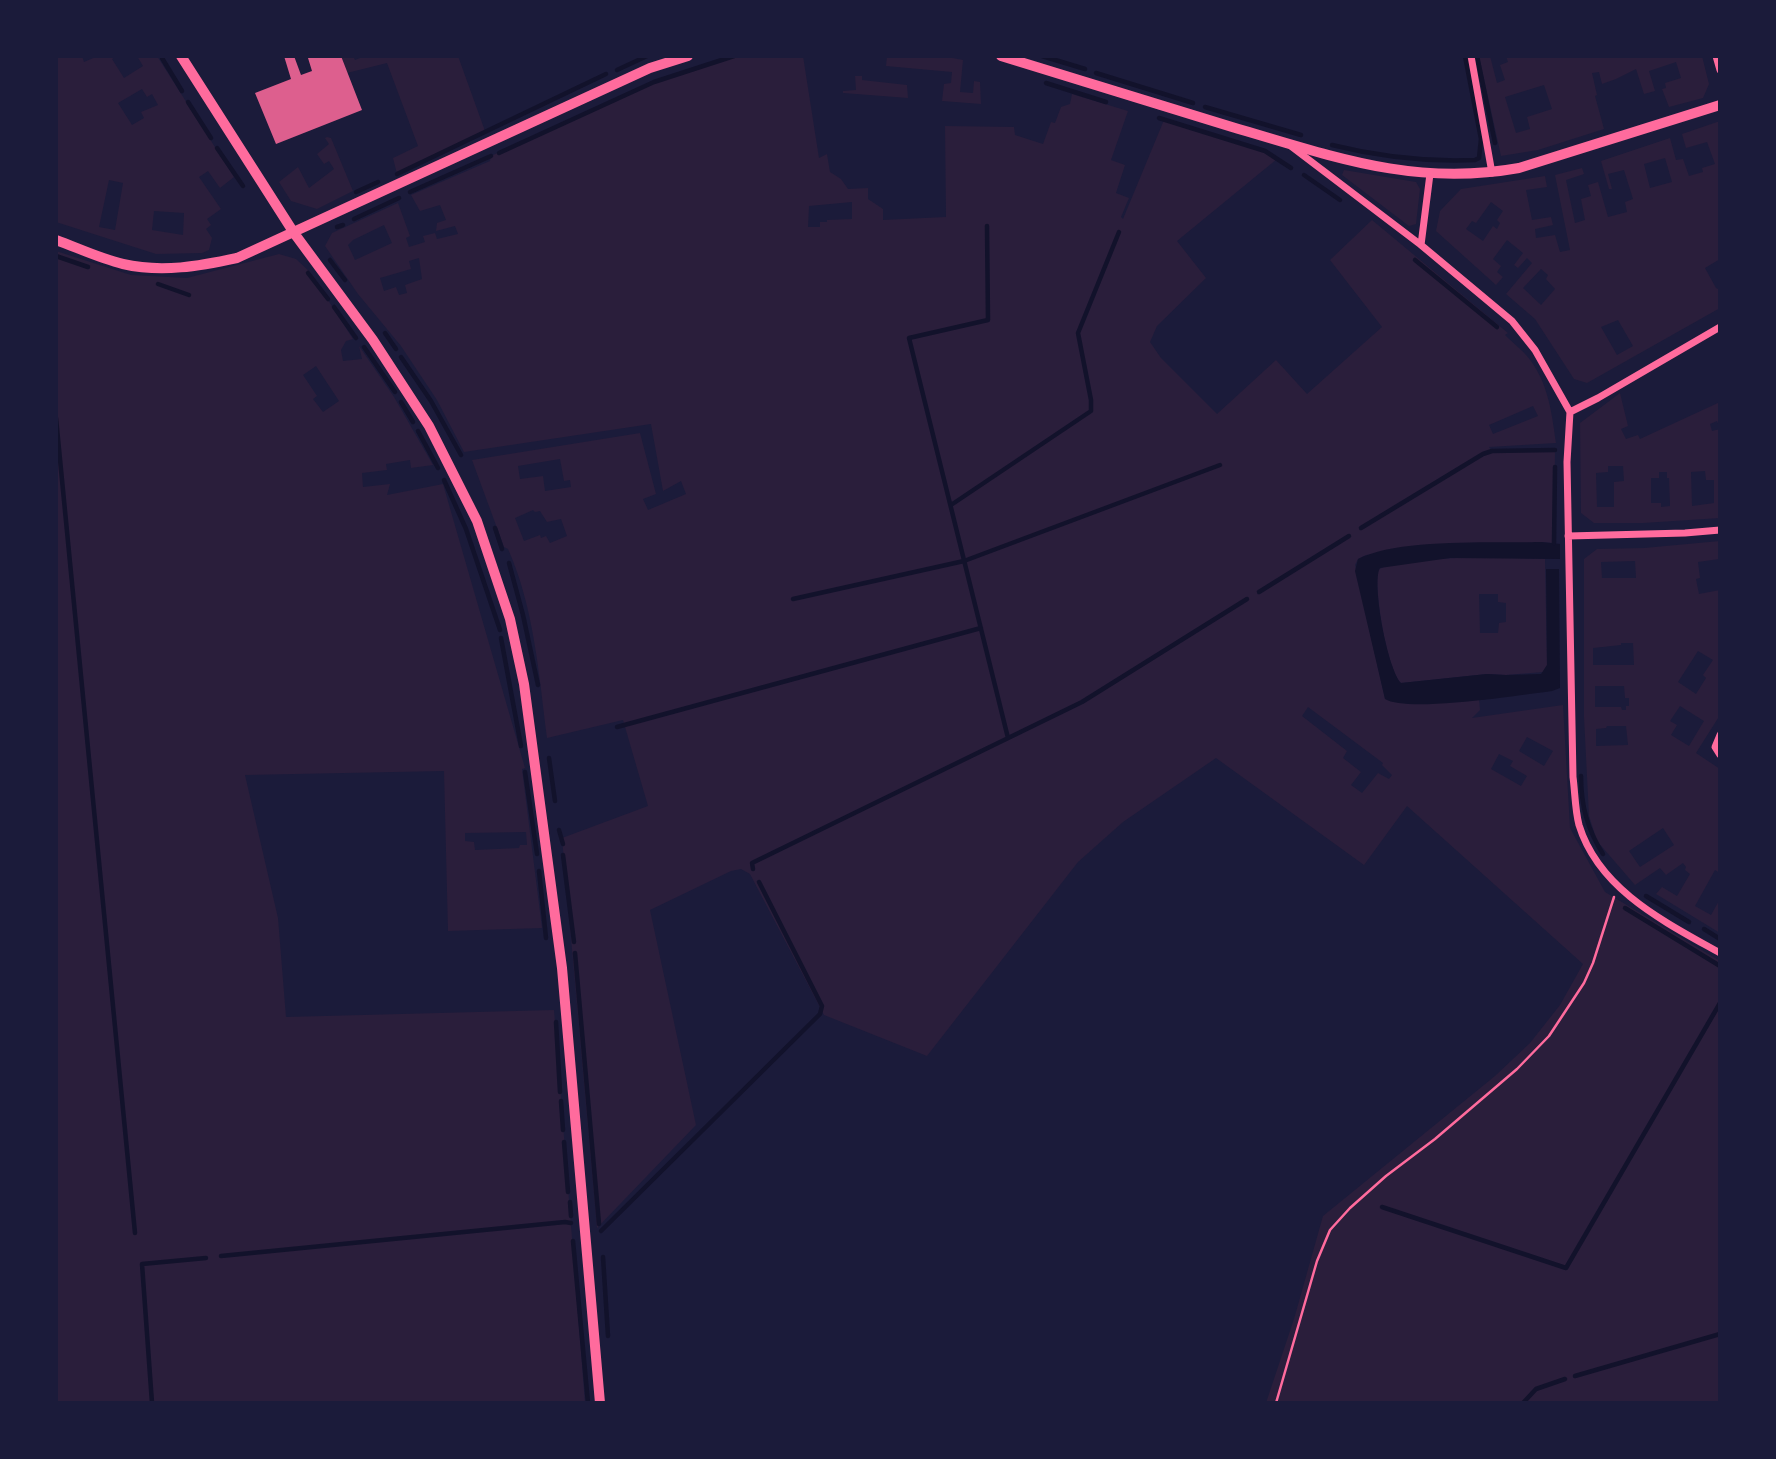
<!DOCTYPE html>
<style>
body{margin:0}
#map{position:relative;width:1776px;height:1459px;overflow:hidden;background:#1b1b3a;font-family:Karla,sans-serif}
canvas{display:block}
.frame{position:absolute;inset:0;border:58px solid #1b1b3a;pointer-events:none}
</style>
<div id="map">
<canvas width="1776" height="1459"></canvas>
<div class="frame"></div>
</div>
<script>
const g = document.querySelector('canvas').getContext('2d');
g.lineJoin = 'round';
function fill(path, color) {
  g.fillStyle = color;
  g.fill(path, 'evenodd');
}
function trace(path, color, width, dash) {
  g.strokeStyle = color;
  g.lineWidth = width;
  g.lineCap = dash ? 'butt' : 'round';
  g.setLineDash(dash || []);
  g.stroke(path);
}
const green = new Path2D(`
 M56,56H82L84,62L98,56H117L112,59L124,78L143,66L137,56H157L234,177L220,188L208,171L199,177L221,209L207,219L211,225L206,229L212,238L209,250L202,253L156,254L56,222ZM142,89L147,97L152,94L158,105L141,112L144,118L132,125L118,103ZM109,180L123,183L115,230L99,227ZM154,211L184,213L183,235L152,230Z
 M341,56H353L355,60L365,56H458L485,131L397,174L393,158L418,146L387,63L347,73Z
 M733,56H803L819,158L827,154L830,172L841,179L848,189L868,188V199L883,209V220L946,217L945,126L1014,127L1015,135L1043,144L1051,122L1055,123L1061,107L1070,104L1072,94L1128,111L1111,160L1125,165L1116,193L1129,198L1121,217L1123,219L1164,120L1265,151L1277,159L1177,241L1206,278L1157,326L1150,342L1161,358L1217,414L1276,360L1307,394L1382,327L1330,260L1372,220L1508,333L1505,335C1514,344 1526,353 1533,364C1549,388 1552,415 1556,443L1489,447L1492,451L1555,450L1554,543L1541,542L1366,555L1358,559L1355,565L1385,699L1426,703L1479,699L1480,710L1472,718L1563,705L1570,828L1605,892L1720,961V1403H1266L1294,1319L1323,1216L1495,1076L1530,1043L1560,1005L1583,964L1407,806L1364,865L1216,758L1123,822L1078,862L927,1056L824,1015L750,874L741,869L731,871L650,910L696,1125L597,1228L562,838L648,806L623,720L547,738C539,675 534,607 508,549L504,547L472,460L640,433L656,494L643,499L648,510L686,494L681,481L663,491L651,424L464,452L437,400L401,346L358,294L325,246L332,233L398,203L410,236L406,238L409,247L425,242L423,236L435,233L437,239L458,234L455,226L436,231L437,223L446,220L440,205L420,211L411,195L490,161L491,156L654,82ZM852,202V219L827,220V222H820V227H808L809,206ZM384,225L392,243L355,260L348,245L353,240ZM419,258L422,279L405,285L407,293L399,295L396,287L384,291L380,278L411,269L409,261ZM1533,406L1538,416L1493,434L1489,425ZM560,459L564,481L570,480L571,487L545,491L543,476L520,479L518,466ZM533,510L535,512L540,511L547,522L561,519L567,536L550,543L546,536L541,538L540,535L524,541L515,518ZM1308,707L1383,763L1382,765L1392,775L1389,779L1378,773L1362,793L1351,785L1361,772L1343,758L1347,751L1302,716ZM1527,737L1553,751L1544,766L1519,751ZM1499,754L1513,761L1510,766L1527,776L1521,786L1491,769Z
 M887,56H942L963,60L960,92L973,93L974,81L980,82L981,104L942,101L944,84L951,83L952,72L886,66Z
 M1479,56H1490L1497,83L1505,80L1500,65L1508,62L1506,56H1702L1709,84L1703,98L1669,107L1662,89L1666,88L1665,83L1681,78L1676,62L1649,71L1655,91L1644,94L1636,69L1616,79L1602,84L1599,72L1592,73L1597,95L1595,96L1604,129L1538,150L1501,156ZM1544,85L1552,109L1527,117L1530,129L1516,133L1505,97Z
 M855,76H862V80L907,85L908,98L843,93V91L856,90Z
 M1720,121V259L1705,268L1716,288L1720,290V308L1587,383L1574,379L1535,319L1506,294L1532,263L1527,258L1518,268L1514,265L1523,253L1507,240L1493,259L1501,266L1497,272L1503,277L1496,285L1436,231L1440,211L1461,189L1545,176L1547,187L1526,190L1532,220L1551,217L1553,225L1535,229L1536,238L1555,235L1560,252L1570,250L1555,175L1582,168L1584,174L1566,180L1575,223L1585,220L1581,199L1591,196L1588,185L1598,182L1608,217L1627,212L1625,202L1633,199L1624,170L1608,174L1612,189H1609L1601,161L1670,138L1676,160L1683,159L1689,176L1703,172L1702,168L1715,164L1707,142L1686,148L1682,134ZM1665,158L1672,182L1650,188L1644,164ZM1491,202L1503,211L1497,220L1500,223L1497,229L1493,226L1483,241L1466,229L1472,221L1476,223ZM1541,269L1548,275L1546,279L1555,289L1541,305L1523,288ZM1618,320L1633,346L1617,355L1601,327Z
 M327,137L331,138L353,191L317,209L291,201L279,182L298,167L309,188L334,169L329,161L324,164L317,154L329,144L325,138Z
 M1344,170L1416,182L1420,189L1416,224L1409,226L1342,175Z
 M56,251L131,275L187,278L279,254L296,259L310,272L353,339L346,341L341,350L343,361L362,359L359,346L394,397L433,465L411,468L410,460L386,464L387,470L362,473L363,487L390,484L387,495L443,484L525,768L522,769L542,928L448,931L444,771L245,775L278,918L286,1017L554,1010L585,1403H56ZM316,366L339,401L323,412L313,399L317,396L303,375ZM526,832L527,845H520L519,848L475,850L474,842L465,841V833Z
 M1620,393L1628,426L1621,429L1626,439L1638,435L1640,439L1720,402V428L1717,421L1710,424L1712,431L1720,429V518L1643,523H1594L1581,513L1580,423ZM1608,466H1623L1624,481L1614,482V507H1597L1596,473L1608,472ZM1705,471L1706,480H1714V503L1692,506L1691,472ZM1659,472H1667V478H1669L1670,506L1661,507V503H1651V478H1659Z
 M1720,541V566L1719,559L1698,562L1700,578L1696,579L1699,594L1720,590V715L1696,753L1720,769V873L1715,870L1695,906L1711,915L1720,899V933L1656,894L1662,887L1677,896L1690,874L1685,870L1686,867L1683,863L1666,875L1660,868L1635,885L1597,841L1589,816L1584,717V559L1597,549L1644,548ZM1635,561L1636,578H1602L1601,562ZM1621,643H1633L1634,665H1593V648L1621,645ZM1698,651L1713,660L1703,675L1706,678L1696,694L1678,682ZM1595,686H1624L1625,698H1629V706H1626V710H1622L1621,707H1595ZM1680,706L1704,721L1689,746L1671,735L1677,725L1670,721ZM1607,726H1626L1628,745L1596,746V729L1606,728ZM1663,828L1674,845L1640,867L1629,851Z
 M1488,557L1545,559L1547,665L1543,672L1506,675L1487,674L1401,683C1387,669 1374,590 1378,570C1395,558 1464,558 1488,557ZM1479,594H1498V602L1506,603V622L1499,623L1498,633H1480Z`);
const water = new Path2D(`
 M1541,542L1560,544V559L1450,558L1380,568C1371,583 1388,670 1401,683L1487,674L1506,675L1541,674L1547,665L1546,569H1559L1560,688L1552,691C1521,695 1407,713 1385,699L1355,571L1358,559C1397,538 1494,543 1541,542Z`);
const stream = new Path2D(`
 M1042,56L1085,69
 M1477,56L1495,143
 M162,58L182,91
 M617,70L647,56
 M1096,73L1193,103
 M1046,83L1106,102
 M188,102L211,138
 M1205,107L1301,135
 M1159,118L1265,151L1291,168
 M1332,145C1380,157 1426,162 1475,160L1479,158L1481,139L1465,56
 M217,148L243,186
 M499,153L654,82L734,56
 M397,174L606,74
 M1304,175L1340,200
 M356,192L378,182
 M410,192L491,156
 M354,219L399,198
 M987,226L988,320L909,338L1008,738
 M337,227L343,225
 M56,256L88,267
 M330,260L345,280
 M1415,260L1497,327
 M308,273L328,299
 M158,284L189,295
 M334,307L356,338
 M385,333L396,349
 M364,347L395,392
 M401,357L431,401L461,455
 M401,402L413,422
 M56,418L135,1233
 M418,431L438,468
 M444,480L466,529L500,630
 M951,505L1091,411V400L1078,333L1119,232
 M495,528L502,549
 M1361,528L1483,454L1492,451L1555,450
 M1554,543L1555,467
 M509,563L523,615L538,685
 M1259,592L1349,536
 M793,599L964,561L1220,465
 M501,638L521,746
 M617,727L981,628
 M549,758L555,801
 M525,772L537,854
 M1581,776C1581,805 1587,829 1603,854
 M559,830L563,844
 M563,855L574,942
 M753,869L752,863L1082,702L1247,599
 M539,871L546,938
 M1646,896L1689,922
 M1625,908L1720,966
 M1704,929L1720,939
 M575,953L599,1224
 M556,1022L560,1092
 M561,1101L563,1130
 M564,1142L568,1192
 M570,1202L571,1216
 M1382,1207L1566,1268L1720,1003
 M601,1231L820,1014L822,1006L759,882
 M573,1241L588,1403
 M221,1256L565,1222L571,1223
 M603,1257L608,1336
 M1575,1376L1720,1334
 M152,1403L142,1264L206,1258
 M1523,1403L1536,1389L1565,1379`);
const building = new Path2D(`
 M284,56H294L301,75L312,71L308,58L312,56H341L362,110L276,144L255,93L291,79Z`);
const path = new Path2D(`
 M1276,1403L1317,1261L1330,1230L1350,1208L1386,1176L1435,1139L1517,1069L1549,1036L1584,983L1593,963L1614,897`);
const minor = new Path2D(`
 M1471,56L1492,173
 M1716,56L1720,70
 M1292,147L1421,245L1512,321L1535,350L1570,412L1567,462L1573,777C1575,792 1575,810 1579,825C1599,890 1665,922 1720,953
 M1421,245L1430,174
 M1570,412L1598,398L1720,327
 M1568,536L1685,533L1720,530
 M1720,735L1715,747L1720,755`);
const tertiary = new Path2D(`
 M181,56L294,233L373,340L429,426L477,521L510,619L524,684L562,968L600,1403
 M1001,56C1078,79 1155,104 1232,127C1332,156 1413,187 1519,168L1720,105
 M56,240C78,248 101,259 123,264C162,273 200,266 237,258L650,68L688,56`);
fill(green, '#2a1e3b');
fill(water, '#12122b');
trace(stream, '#12122b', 4.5);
fill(building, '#dd5f8e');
trace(path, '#ff6b9d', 2.5);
trace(minor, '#ff6b9d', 7);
trace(tertiary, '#ff6b9d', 10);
</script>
